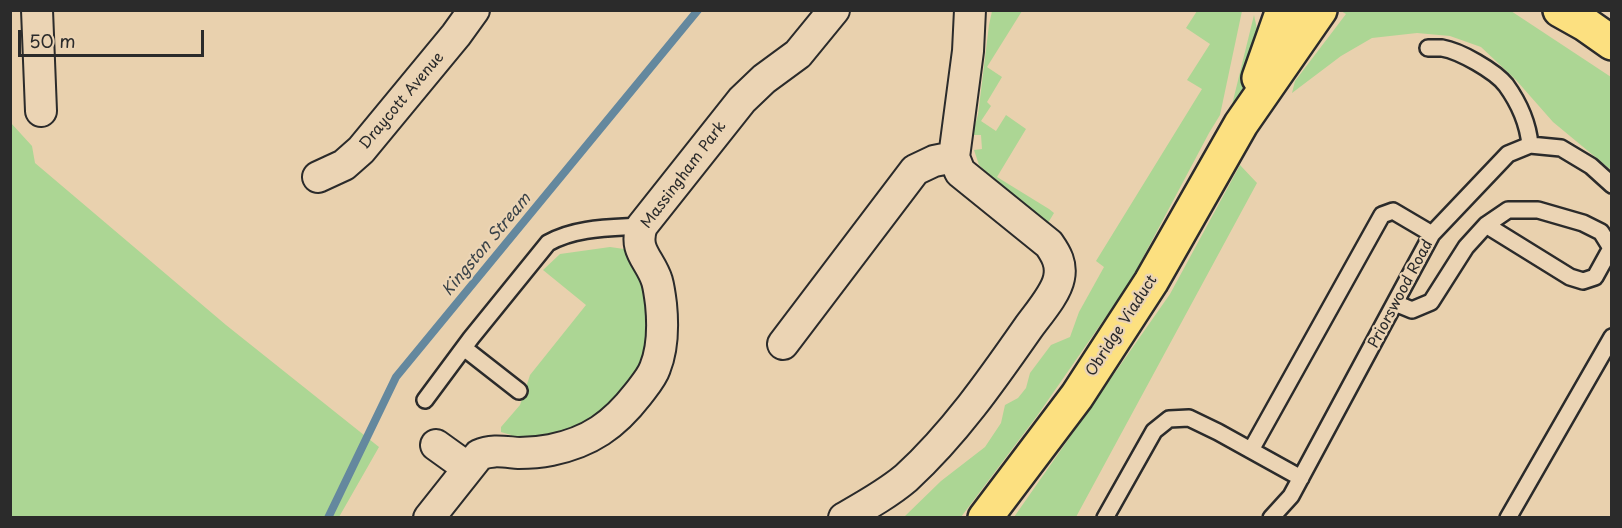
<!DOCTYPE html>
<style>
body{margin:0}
#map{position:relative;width:1622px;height:528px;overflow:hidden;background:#e9d1ae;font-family:"Playpen Sans",sans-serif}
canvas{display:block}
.frame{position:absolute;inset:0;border:12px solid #2b2b2b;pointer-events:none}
.scale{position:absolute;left:18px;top:30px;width:186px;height:27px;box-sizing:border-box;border:3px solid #2b2b2b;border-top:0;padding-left:8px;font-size:18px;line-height:21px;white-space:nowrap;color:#2b2b2b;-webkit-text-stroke:4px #ebd4b4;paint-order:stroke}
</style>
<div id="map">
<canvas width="1622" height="528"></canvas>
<div class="frame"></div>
<div class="scale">50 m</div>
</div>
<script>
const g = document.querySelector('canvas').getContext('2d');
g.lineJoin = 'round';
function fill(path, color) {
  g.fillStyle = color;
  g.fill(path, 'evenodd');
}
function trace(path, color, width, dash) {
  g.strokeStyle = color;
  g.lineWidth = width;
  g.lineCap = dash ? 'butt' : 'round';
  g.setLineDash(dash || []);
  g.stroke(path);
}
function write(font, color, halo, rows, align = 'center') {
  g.font = font + ' "Playpen Sans",sans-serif';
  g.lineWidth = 4.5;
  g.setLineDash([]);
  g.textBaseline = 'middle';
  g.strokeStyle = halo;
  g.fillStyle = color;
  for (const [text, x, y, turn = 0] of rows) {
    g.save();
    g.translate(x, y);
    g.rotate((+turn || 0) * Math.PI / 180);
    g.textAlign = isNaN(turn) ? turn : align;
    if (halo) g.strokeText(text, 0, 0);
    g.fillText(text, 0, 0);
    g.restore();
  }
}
const green = new Path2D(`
 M992,11H1022L987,67L1002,77L987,102L991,106L981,121L996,131L1006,115L1026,129L997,177L1049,209L1054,213L1048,223L992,177L979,165L974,150L982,149L981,135H972L978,115L989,25Z
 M1197,11H1242L1220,115L1209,133L1130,282L1037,416L961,517H904L941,481L985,447L1001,423L1005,405L1018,398L1026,388L1030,373L1051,345L1070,337L1079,312L1104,267L1096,261L1202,89L1187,80L1210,44L1186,28Z
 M1341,11H1511L1611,77V170L1553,122L1516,80L1481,47L1450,36L1417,33L1372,38L1341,56L1292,93L1295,81L1346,14Z
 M1254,15L1260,43L1243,89L1231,109Z
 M11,123L32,146L35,163L226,325L379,447L339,517H11Z
 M1240,165L1257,183L1076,517H1014L1170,294Z
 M610,247L624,249L636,266L645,288L651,318L640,366L627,392L611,409L567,435L511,441V435L501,432V427L520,405L530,375L586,305L543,270L560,254Z`);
const stream = new Path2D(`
 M328,518L396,377L698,10`);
const service = new Path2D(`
 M1428,48C1432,48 1437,48 1442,48C1460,51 1495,71 1506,85C1519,103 1528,123 1530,145
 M1395,303L1412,310L1431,302L1466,247L1486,225L1508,210H1538L1583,223L1601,232L1611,248L1595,277L1583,281L1570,277L1486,225
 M464,348L519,391
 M425,400L471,338L548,243C576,227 611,228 642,226
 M1251,450L1382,215L1393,211L1432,234
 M1105,518L1154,431L1169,419L1189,418L1218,432L1301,478
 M1271,518L1291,496L1432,234L1508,154L1530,145L1561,148L1591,166L1612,185
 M1508,518L1612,337`);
const minor = new Path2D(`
 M37,10L41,111
 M318,177L344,165L361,150L456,35L474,10
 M783,344L915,170L934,161L954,157
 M436,445L468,468
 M429,518L479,455C492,449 505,452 519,453C529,453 541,452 551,450C590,442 614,425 638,394C644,386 652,377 655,368C663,348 663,324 661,304C660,296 659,288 657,281C650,259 633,251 642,226L742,100L764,79L798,54L834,10
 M844,518C865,506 887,494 906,478C954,434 991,381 1028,328C1038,314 1056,294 1059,278C1062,264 1056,254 1049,244L960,172L954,157L968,51L970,10`);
const primary = new Path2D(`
 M1560,10L1585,24L1612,43
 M1259,78L1283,10
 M985,518L1077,396L1151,282L1241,124L1320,10`);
const streetNames = [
 ["Draycott Avenue",402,101,-50],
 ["Massingham Park",684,175,-53],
 ["Priorswood Road",1401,294,-62],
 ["Obridge Viaduct",1122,326,-57]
];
const waterNames = [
 ["Kingston Stream",487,245,-50]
];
fill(green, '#acd694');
trace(stream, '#64889e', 8);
trace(service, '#2b2b2b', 20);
trace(minor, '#2b2b2b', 34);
trace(primary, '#2b2b2b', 38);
trace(service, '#ebd4b4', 15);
trace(minor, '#ebd4b4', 30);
trace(primary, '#fce080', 33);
write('15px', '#2b2b2b', '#ebd4b4', streetNames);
write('italic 16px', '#394248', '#ebd4b4', waterNames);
</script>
